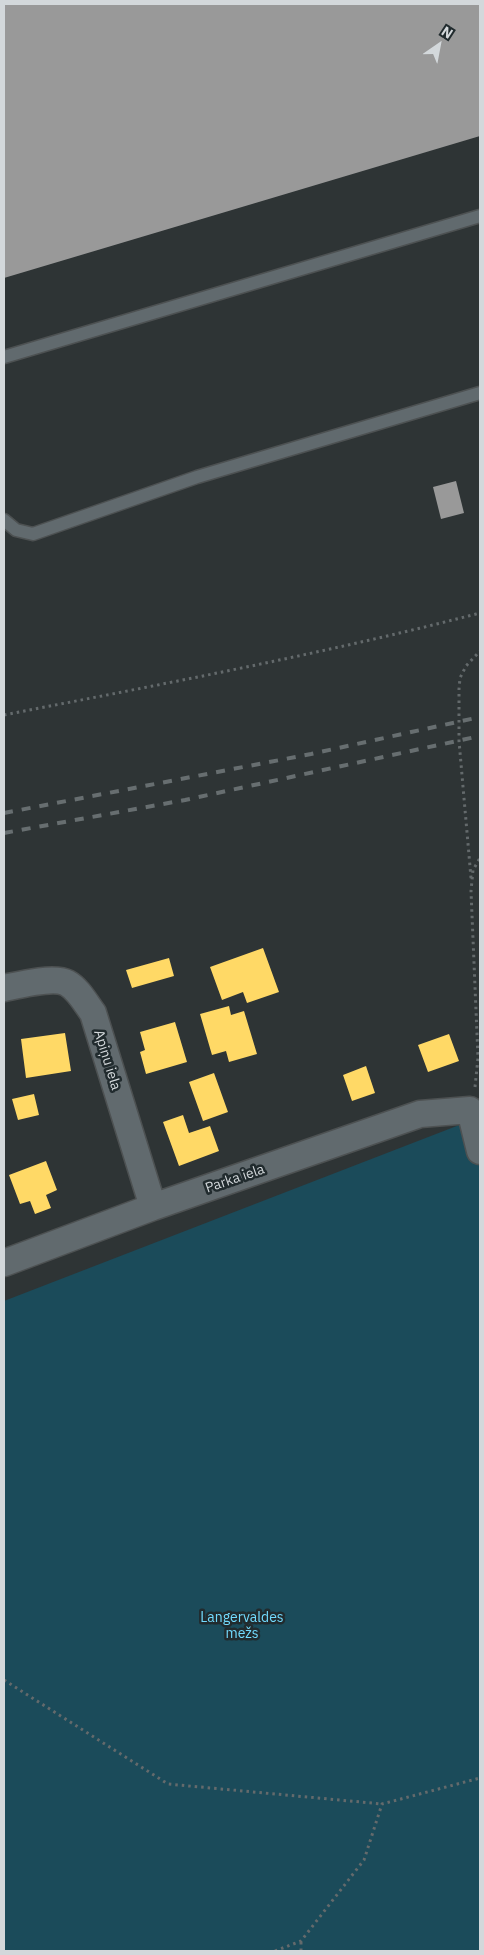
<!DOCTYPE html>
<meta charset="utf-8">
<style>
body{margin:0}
#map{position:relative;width:484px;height:1955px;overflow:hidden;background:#2e3435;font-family:"IBM Plex Sans",sans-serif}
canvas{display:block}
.frame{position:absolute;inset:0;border:5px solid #d3d8db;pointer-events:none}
.north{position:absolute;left:414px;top:20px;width:50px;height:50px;-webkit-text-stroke:4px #212b2e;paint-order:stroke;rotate:33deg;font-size:14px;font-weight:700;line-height:20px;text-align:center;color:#d3d8db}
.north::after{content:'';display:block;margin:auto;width:18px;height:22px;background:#d3d8db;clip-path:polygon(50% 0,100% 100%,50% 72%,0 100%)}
</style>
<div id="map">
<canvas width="484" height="1955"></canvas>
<div class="frame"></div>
<div class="north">N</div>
</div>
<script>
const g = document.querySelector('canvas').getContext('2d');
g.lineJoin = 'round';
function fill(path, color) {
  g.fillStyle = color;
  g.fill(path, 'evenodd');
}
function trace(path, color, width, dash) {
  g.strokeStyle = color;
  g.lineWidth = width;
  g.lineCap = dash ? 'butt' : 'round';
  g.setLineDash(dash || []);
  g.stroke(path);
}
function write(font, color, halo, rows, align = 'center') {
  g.font = font + ' "IBM Plex Sans",sans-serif';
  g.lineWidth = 5;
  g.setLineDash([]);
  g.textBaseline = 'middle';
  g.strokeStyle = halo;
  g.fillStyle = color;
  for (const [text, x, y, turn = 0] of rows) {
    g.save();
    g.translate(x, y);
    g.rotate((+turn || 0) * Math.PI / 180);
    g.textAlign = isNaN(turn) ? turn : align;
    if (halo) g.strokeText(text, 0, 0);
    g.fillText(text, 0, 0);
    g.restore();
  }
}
const green = new Path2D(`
 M480,1117V1951H4V1301Z`);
const homes = new Path2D(`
 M263,948L279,992L247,1003L243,992L222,1000L210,967Z
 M169,958L174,976L132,988L126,970Z
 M229,1006L231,1015L244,1011L257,1054L229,1062L226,1051L212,1055L200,1014Z
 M175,1022L187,1062L146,1074L140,1052L145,1050L140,1032Z
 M65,1033L71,1071L26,1078L21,1039Z
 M449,1034L459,1061L428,1072L418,1045Z
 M366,1066L375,1093L352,1101L343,1075Z
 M214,1073L228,1112L203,1121L189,1082Z
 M34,1094L39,1115L18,1120L12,1099Z
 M183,1115L189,1133L210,1126L219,1151L179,1166L163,1122Z
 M46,1161L57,1190L46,1195L51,1208L35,1214L30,1201L20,1204L9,1175Z`);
const industry = new Path2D(`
 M4,4H480V136L4,278Z
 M456,481L464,513L441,519L433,487Z`);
const path = new Path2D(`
 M4,715C163,684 323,654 480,613
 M471,878L459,741V689L460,678L466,666L480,651
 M475,1087L478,1058L471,891L473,870L480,858
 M4,1680L168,1784L382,1804
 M275,1951L301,1941L364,1860L382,1804L480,1778
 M301,1951V1941`);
const lane = new Path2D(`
 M4,357L480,216
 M4,520L16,530L33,534L197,477L480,393`);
const street = new Path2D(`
 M4,988C18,985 54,976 67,983C78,989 85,1002 93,1013L153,1207
 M4,1263L153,1207L420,1114L470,1110L480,1151`);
const rail = new Path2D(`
 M4,813L311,754L480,717
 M4,833L185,800L480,736`);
const streetNames = [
 ["Apiņu iela",107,1060,73],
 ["Parka iela",235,1179,-19]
];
const parkNames = [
 ["Langervaldes",242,1618],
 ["mežs",242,1634]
];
fill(green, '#1b4b5a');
fill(homes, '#ffd966');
fill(industry, '#999');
trace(lane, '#4d5152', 15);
trace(street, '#4d5152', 29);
trace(path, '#646a6c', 3, [2.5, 4]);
trace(lane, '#616a6e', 12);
trace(street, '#616a6e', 26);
trace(rail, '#676e70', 4, [9, 9]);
write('14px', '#d3d8db', '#212b2e', streetNames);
write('14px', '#72dbfe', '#212b2e', parkNames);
</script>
